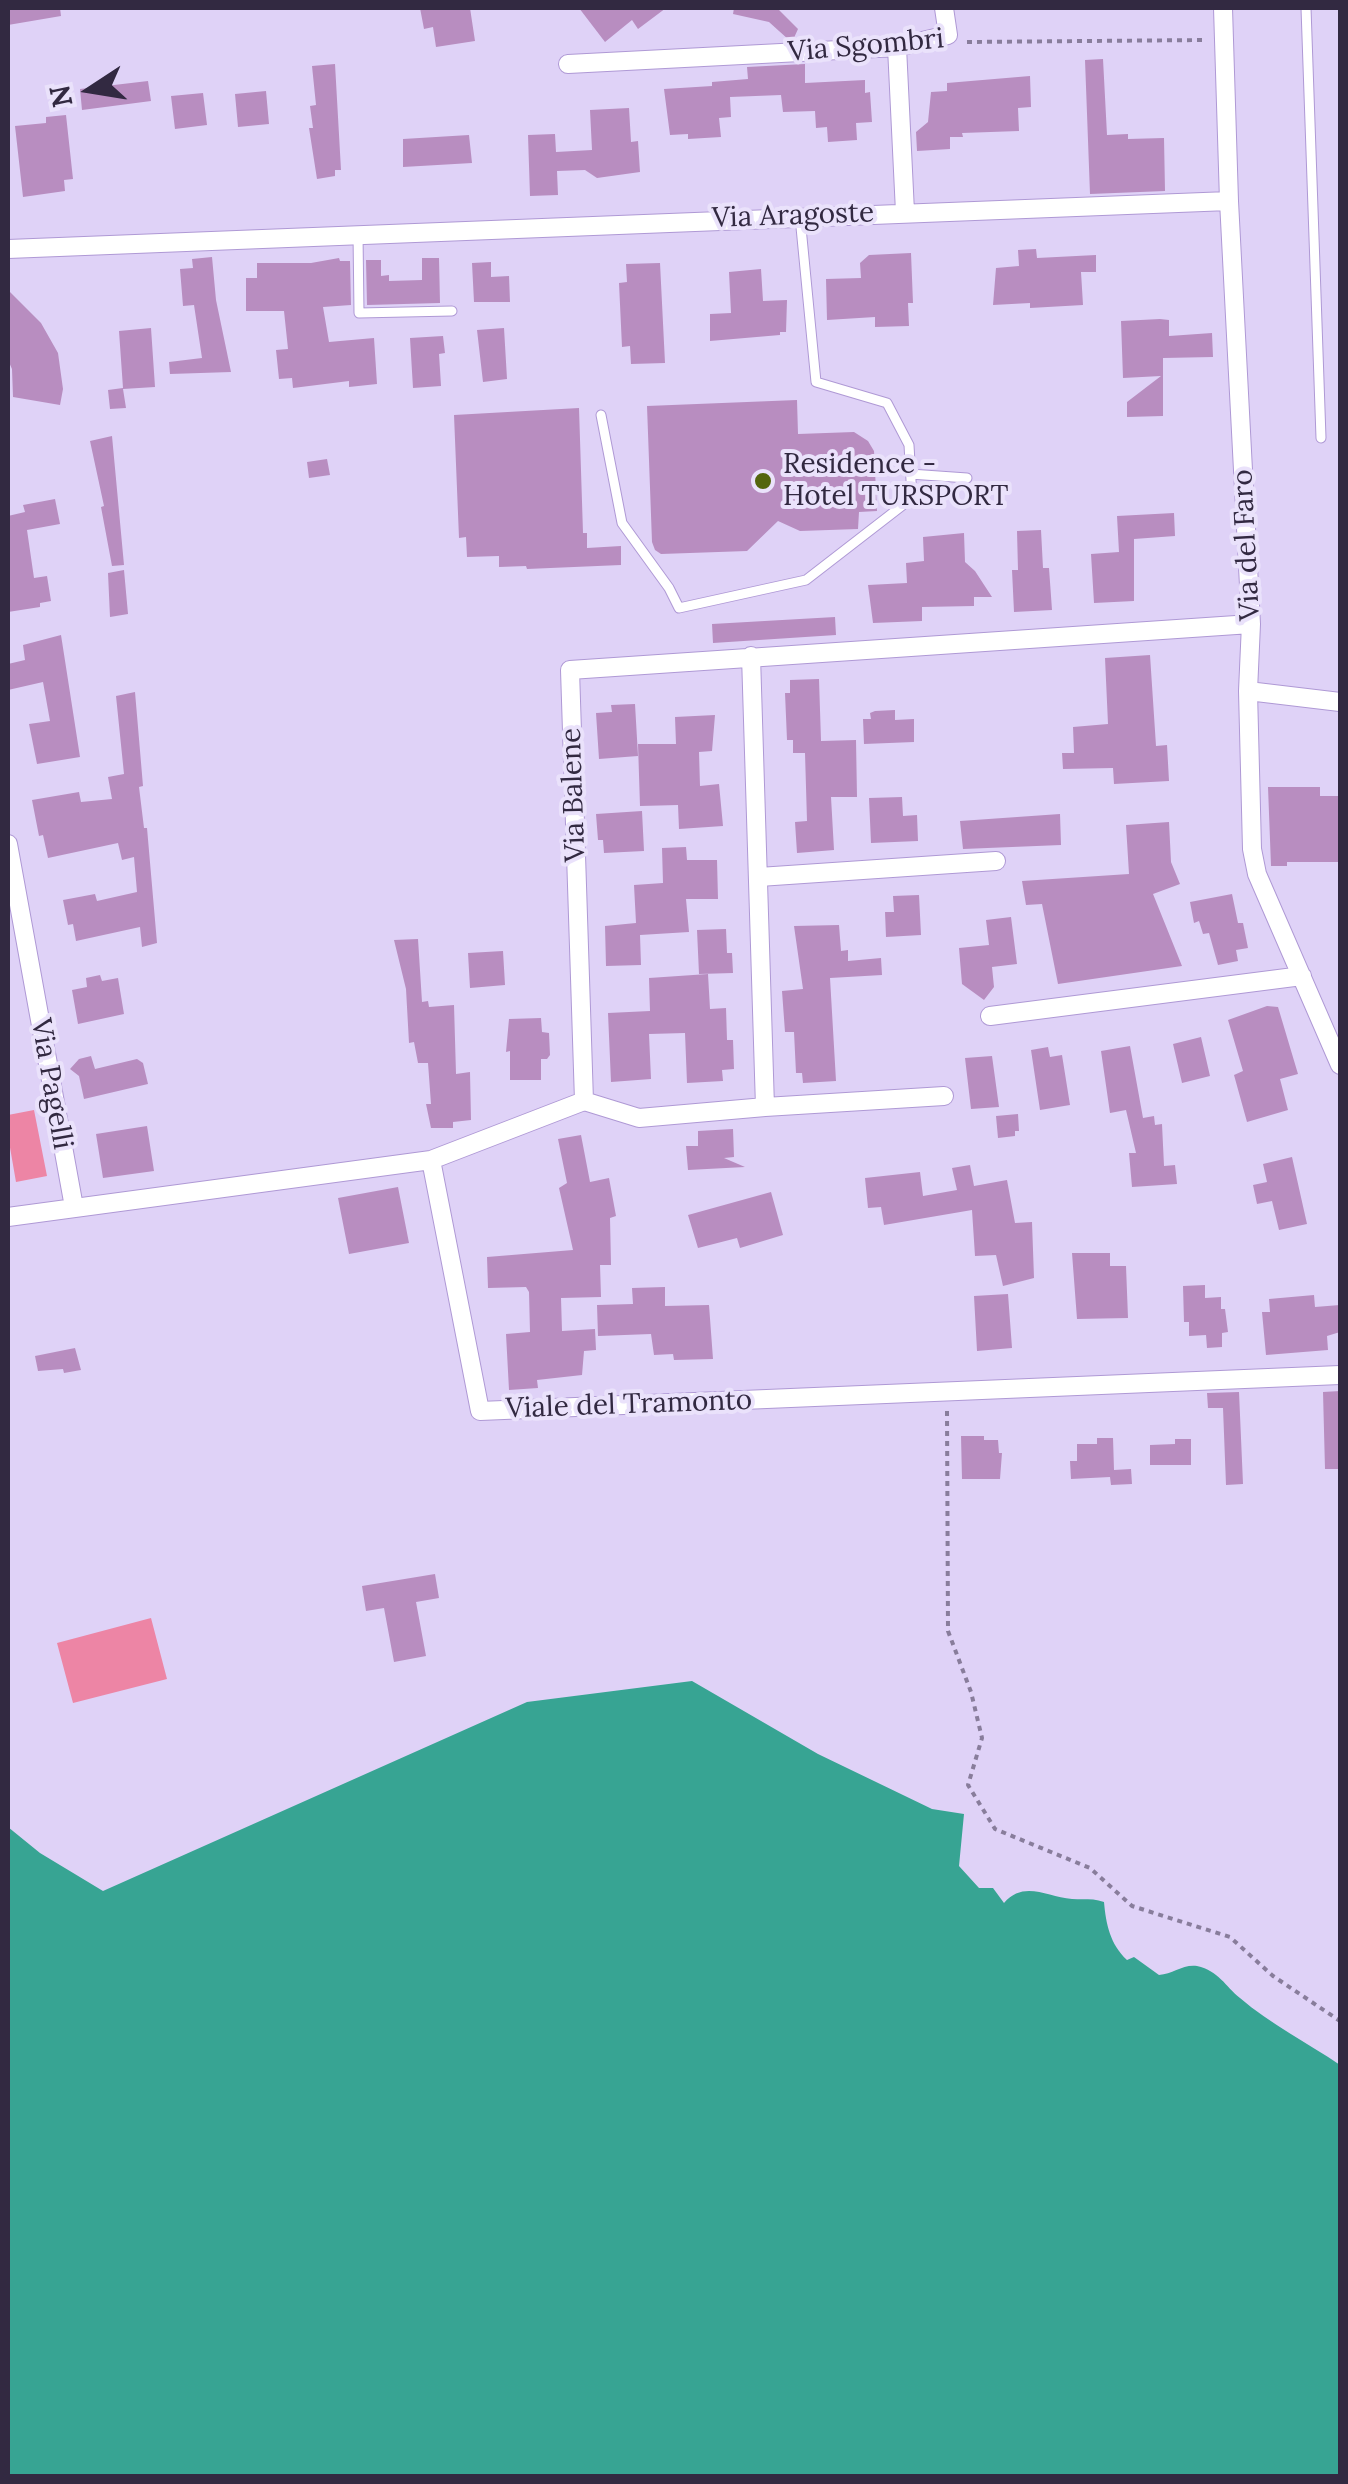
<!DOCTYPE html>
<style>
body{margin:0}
#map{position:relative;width:1348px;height:2484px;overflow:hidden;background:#dfd2f7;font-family:Lora,serif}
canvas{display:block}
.frame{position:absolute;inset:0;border:10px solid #322941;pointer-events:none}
.north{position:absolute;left:40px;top:40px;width:100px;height:100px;-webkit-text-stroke:8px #eae2fb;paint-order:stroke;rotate:258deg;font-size:28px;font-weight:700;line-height:40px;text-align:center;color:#322941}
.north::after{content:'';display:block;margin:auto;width:35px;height:45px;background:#322941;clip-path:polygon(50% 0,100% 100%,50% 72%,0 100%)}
</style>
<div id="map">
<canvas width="1348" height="2484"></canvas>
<div class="frame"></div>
<div class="north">N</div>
</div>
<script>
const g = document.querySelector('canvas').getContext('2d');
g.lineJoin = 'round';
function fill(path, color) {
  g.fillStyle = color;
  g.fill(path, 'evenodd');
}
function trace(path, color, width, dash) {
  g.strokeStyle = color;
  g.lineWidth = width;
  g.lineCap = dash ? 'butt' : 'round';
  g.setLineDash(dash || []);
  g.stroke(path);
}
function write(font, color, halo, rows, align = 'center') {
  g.font = font + ' Lora,serif';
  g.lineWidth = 8;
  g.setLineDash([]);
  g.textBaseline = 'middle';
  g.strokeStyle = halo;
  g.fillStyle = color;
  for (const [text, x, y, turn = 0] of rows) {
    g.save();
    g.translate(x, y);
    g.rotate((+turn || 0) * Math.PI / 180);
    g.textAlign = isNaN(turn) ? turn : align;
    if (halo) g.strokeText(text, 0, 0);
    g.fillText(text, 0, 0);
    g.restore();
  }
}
const green = new Path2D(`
 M34,1110L47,1176L16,1182L8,1136V1115Z
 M151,1618L167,1679L73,1703L57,1643Z`);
const water = new Path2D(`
 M692,1681L818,1754L932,1809L964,1814L959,1866L979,1888H993L1004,1903C1024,1880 1047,1897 1072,1899C1083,1900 1093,1898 1104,1902C1106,1924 1110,1944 1127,1960L1134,1957L1159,1975C1173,1974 1183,1964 1197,1966C1219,1971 1225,1986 1240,1998C1270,2024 1308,2043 1340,2065V2476H8V1827L40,1853L103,1891L527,1702Z`);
const building = new Path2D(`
 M8,8H60L61,16L8,25Z
 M420,8H470L475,41L436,47L433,27L424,29Z
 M579,8H666L638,29L632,20L605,42Z
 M734,8H777L798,29L793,40H789L769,22L733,14Z
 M1103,59L1107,135L1128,134V139L1164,138L1165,191L1090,194L1085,60Z
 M335,64L341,170H335V176L317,179L309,128H313L310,106L316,105L312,66Z
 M805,64V83L865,80V93L870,92L872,122L856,123L857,140L828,142L827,127L816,128L815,111L783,112L781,95L730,97L731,117L719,118L721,137L688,139V134L670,135L664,89L712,86V82L748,79L747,67Z
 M1030,76L1031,107L1018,108L1019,131L962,133L963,137H950V149L917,151L916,132L928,122L931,92L947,91V83Z
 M148,81L151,101L82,110L80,89Z
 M266,91L269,124L238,127L235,94Z
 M203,93L207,125L175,129L171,96Z
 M629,108L631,142L638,141L640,172L597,178L585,170L557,171L558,195L530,196L528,135L555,134L556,152L592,150L590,110Z
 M66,115L73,179L64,180L65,191L23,197L15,126L46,123V117Z
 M469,135L472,163L403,167V139Z
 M1036,249L1037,258L1096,255V272H1081L1083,305L1030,308V303L993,305L996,268L1019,266L1018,250Z
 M911,253L913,303H908L909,326L875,327V317L827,320L826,279L861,278L860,263L869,255Z
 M212,257L216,300L231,372L170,374L169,362L202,358L194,305L183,306L180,269L193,268L192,259Z
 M339,258L340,261H350L351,305L323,307L329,342L374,338L377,384L349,387V381L293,388L292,378L279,379L276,350L288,349L284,311H246V278H257V263H311Z
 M422,258H439L440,303L367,305L366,260H381V276L389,275V281L422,280Z
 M491,262V277L509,276L510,302H474L472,263Z
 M660,263L665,363L631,364L630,346L622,347L619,283L627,282L626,264Z
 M761,269L763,301L787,300L786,332H780V335L710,341V314L731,313L729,272Z
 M8,290L41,323L58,353L63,389L60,405L13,397L12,369L8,360Z
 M1160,319L1169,320V336L1212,333L1213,357L1163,358V416L1127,417V402L1161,376L1123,378L1121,321Z
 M151,328L155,387L123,389L126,408L110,409L108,390L123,388L119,331Z
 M504,328L507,379L483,382L477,330Z
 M443,336L445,353L439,354L441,386L413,388L410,338Z
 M797,400L798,434L854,432L868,441L874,451L877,511L859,512L858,529L800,531L778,521L747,551L661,554L655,550L652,542L647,406Z
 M579,408L583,533H587V548L621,546V565L527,569L526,566L499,567V556L467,557L466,537L459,538L454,415Z
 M112,436L124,565L112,566L101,507L104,506L90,441Z
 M327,459L330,475L309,478L307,462Z
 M55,499L60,524L27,530L34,578L47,576L51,601L40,603V607L8,612V516L25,512L23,505Z
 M1174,513L1175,536L1134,539V601L1094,603L1091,554L1119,552L1117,516Z
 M1041,530L1043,568H1049L1052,610L1014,612L1012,570H1018L1017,531Z
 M964,533L965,562L975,571L992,597H974V606L922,607V621L873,623L868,585L907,583L906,563L924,561L923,537Z
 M124,570L128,614L110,617L108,573Z
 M835,617L836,635L713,643L712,624Z
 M61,635L80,757L37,764L29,724L50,721L43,682L8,690V664L25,660L23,645Z
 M1150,655L1156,746L1167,745L1169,781L1114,784L1113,768L1063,769L1062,753H1074L1073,727L1108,724L1105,658Z
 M819,679L821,741L856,740L857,797H831L834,850L797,853L795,822L807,821L805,753H793V740H787L785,693H790V680Z
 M135,692L143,786L139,787L144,828H147L157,943L142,947L140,927L76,941L73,924L68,925L63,900L95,894L97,901L137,892L134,857L122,860L118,843L48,858L43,835L39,836L32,800L79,792L81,802L112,799L108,777L124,774L116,696Z
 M635,704L638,756L599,759L596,713L612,712L611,705Z
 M895,710V720L914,719V742L864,744L863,719H871L870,713L875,711Z
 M715,715L712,751L699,752L700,786L719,784L723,826L679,829L678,805L640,806L638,744H676L675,717Z
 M1268,787H1320V796H1340V862H1287V866H1271Z
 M902,797L903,816L917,815L918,841L871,843L869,798Z
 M642,811L644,851L604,853L603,840H598L596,814Z
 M1060,814L1061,845L963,849L960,821Z
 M1169,822L1171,862L1180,884L1153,894L1182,966L1058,984L1042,904L1026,905L1022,881L1129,874L1126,825Z
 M686,847L687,860H717L718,899H686L689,932L640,935L641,965L606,966L605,926L636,923L634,885L663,883L662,848Z
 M1232,894L1238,923H1243L1248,948L1236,950L1238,961L1218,965L1209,933L1203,934L1199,921L1194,923L1190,902Z
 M919,895L921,935L886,937L885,912H894L893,896Z
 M1011,917L1017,964L992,967L994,987L984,1000L962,984L959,948L989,945L986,920Z
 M839,925L841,951L848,950V961L881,958L882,975L830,978L836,1081L803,1083L802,1073H796L794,1032H785L782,991L803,989L794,926Z
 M726,929L727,953H732L733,973L699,974L697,930Z
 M418,939L422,1002L428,1001L429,1007L454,1005L456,1074L470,1072L471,1120L453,1122V1128H431L426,1104H431L428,1063H418L414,1042L409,1043L406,989L394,940Z
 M503,951L505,985L470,988L468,953Z
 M708,974L710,1009L726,1008L727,1040H733L734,1069L722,1070L723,1081L687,1083L685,1033L649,1034L651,1079L611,1082L608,1013L650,1011L649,978Z
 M100,975L102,981L118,978L124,1014L78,1024L72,990L87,987L86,978Z
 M1267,1006L1278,1007L1298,1074L1280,1079L1288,1110L1247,1122L1234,1075L1243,1071L1228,1020Z
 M541,1018L542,1032L549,1033L550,1055L547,1059H541V1080H510V1051L506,1052L509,1019Z
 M1201,1037L1210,1076L1182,1083L1173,1044Z
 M1130,1046L1143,1118L1154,1116L1155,1125L1162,1124L1164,1166L1175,1165L1177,1184L1132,1187L1129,1153H1136L1126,1110L1110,1113L1101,1051Z
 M1048,1047L1050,1057L1062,1055L1070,1105L1040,1110L1031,1050Z
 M91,1056L95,1069L137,1059L143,1063L148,1084L84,1099L79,1076L70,1069L79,1059Z
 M992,1056L999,1107L971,1109L965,1058Z
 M1018,1114L1019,1131H1015V1136L998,1138L996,1116Z
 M147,1126L154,1171L103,1178L96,1134Z
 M733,1129L734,1157L724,1158L745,1167L688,1170L686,1146H698V1131Z
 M581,1135L590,1182L609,1178L616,1216L610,1218L611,1265H600L601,1297L561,1298L562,1331L595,1329L596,1350L584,1351L582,1375L537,1380L538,1388L509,1390L506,1334L530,1332L529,1292L526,1287L488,1288L487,1257L573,1250L559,1188L567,1183L558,1139Z
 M1292,1157L1307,1224L1279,1230L1272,1201L1257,1204L1253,1185L1267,1182L1263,1164Z
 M970,1165L974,1186L1007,1180L1015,1223L1032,1222L1034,1278L1003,1286L996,1255L975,1256L972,1210L884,1225L881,1207L868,1208L865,1178L920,1172L923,1196L957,1190L952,1168Z
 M398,1187L409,1243L349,1254L338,1198Z
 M771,1192L783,1235L740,1248L737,1238L698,1248L688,1215Z
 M1072,1253H1110V1266H1126L1128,1318L1077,1319Z
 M1205,1285V1298L1221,1297V1309H1225L1228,1332L1222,1333V1347L1207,1348L1206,1335L1189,1336V1322H1184L1183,1286Z
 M665,1287V1306L709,1305L713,1359L674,1360L673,1354L654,1355L651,1334L598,1336L597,1305L633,1304L632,1288Z
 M1008,1294L1012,1348L977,1351L974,1296Z
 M1314,1295L1315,1307L1340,1305V1332L1327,1336L1328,1350L1266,1355L1262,1312H1270L1269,1299Z
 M75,1348L81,1370L64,1373L63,1369L38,1371L35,1356Z
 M1340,1391V1469H1325L1323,1392Z
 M1239,1392L1243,1484L1226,1485L1223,1408H1208L1207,1393Z
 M961,1436H984V1440H998L999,1453H1002L1000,1479H962Z
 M1097,1438H1113L1114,1470L1131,1469L1132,1484L1111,1485L1110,1477L1071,1479L1070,1461H1077V1444H1097Z
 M1175,1439H1191V1465H1150V1445L1175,1444Z
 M435,1574L439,1598L416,1602L426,1656L394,1662L384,1608L366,1611L362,1586Z`);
const path = new Path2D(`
 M967,42L1207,40
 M947,1411L948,1631L971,1692L982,1738L968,1785L995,1829L1090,1868L1132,1906L1230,1937L1273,1976L1340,2021`);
const service = new Path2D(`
 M1306,8L1321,438
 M358,234L359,313L452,311
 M601,415L622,523L669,588L679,608L806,580L912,498L909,445L887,403L816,382L800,217
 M910,474L967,478`);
const minor = new Path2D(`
 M1223,8L1229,201L1251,624L1248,691L1252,849L1257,874L1340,1065
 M897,47L905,212
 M568,64L897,47L948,35L944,8
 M8,249L1229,201
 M751,656L765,1107
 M1248,691L1340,702
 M8,844L74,1207
 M759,877L996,861
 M990,1016L1302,976
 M584,1101L570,670L1251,624
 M431,1160L584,1101L639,1118L765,1107L944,1096
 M8,1217L431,1160L480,1411L1340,1375`);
const markers = [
 [763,481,10,"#54650e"]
];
const streetNames = [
 ["Via Sgombri",866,46,-5],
 ["Via Aragoste",793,216,-2],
 ["Via del Faro",1247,545,-93],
 ["Via Balene",574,795,-92],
 ["Via Pagelli",51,1084,80],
 ["Viale del Tramonto",629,1405,-2]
];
const poiNames = [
 ["Residence -",783,465],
 ["Hotel TURSPORT",783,497]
];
fill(green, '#ed85a5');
fill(water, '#37a493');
fill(building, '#b88dc0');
trace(service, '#af99d5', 11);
trace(minor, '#af99d5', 20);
trace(path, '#887d9b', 4, [5, 5]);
trace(service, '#fff', 9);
trace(minor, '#fff', 18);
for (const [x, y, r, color] of markers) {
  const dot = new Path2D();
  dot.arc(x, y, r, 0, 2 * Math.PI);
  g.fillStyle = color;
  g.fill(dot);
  trace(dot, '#eae2fb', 4);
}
write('28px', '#322941', '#eae2fb', streetNames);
write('28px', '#322941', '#eae2fb', poiNames, 'left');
</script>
